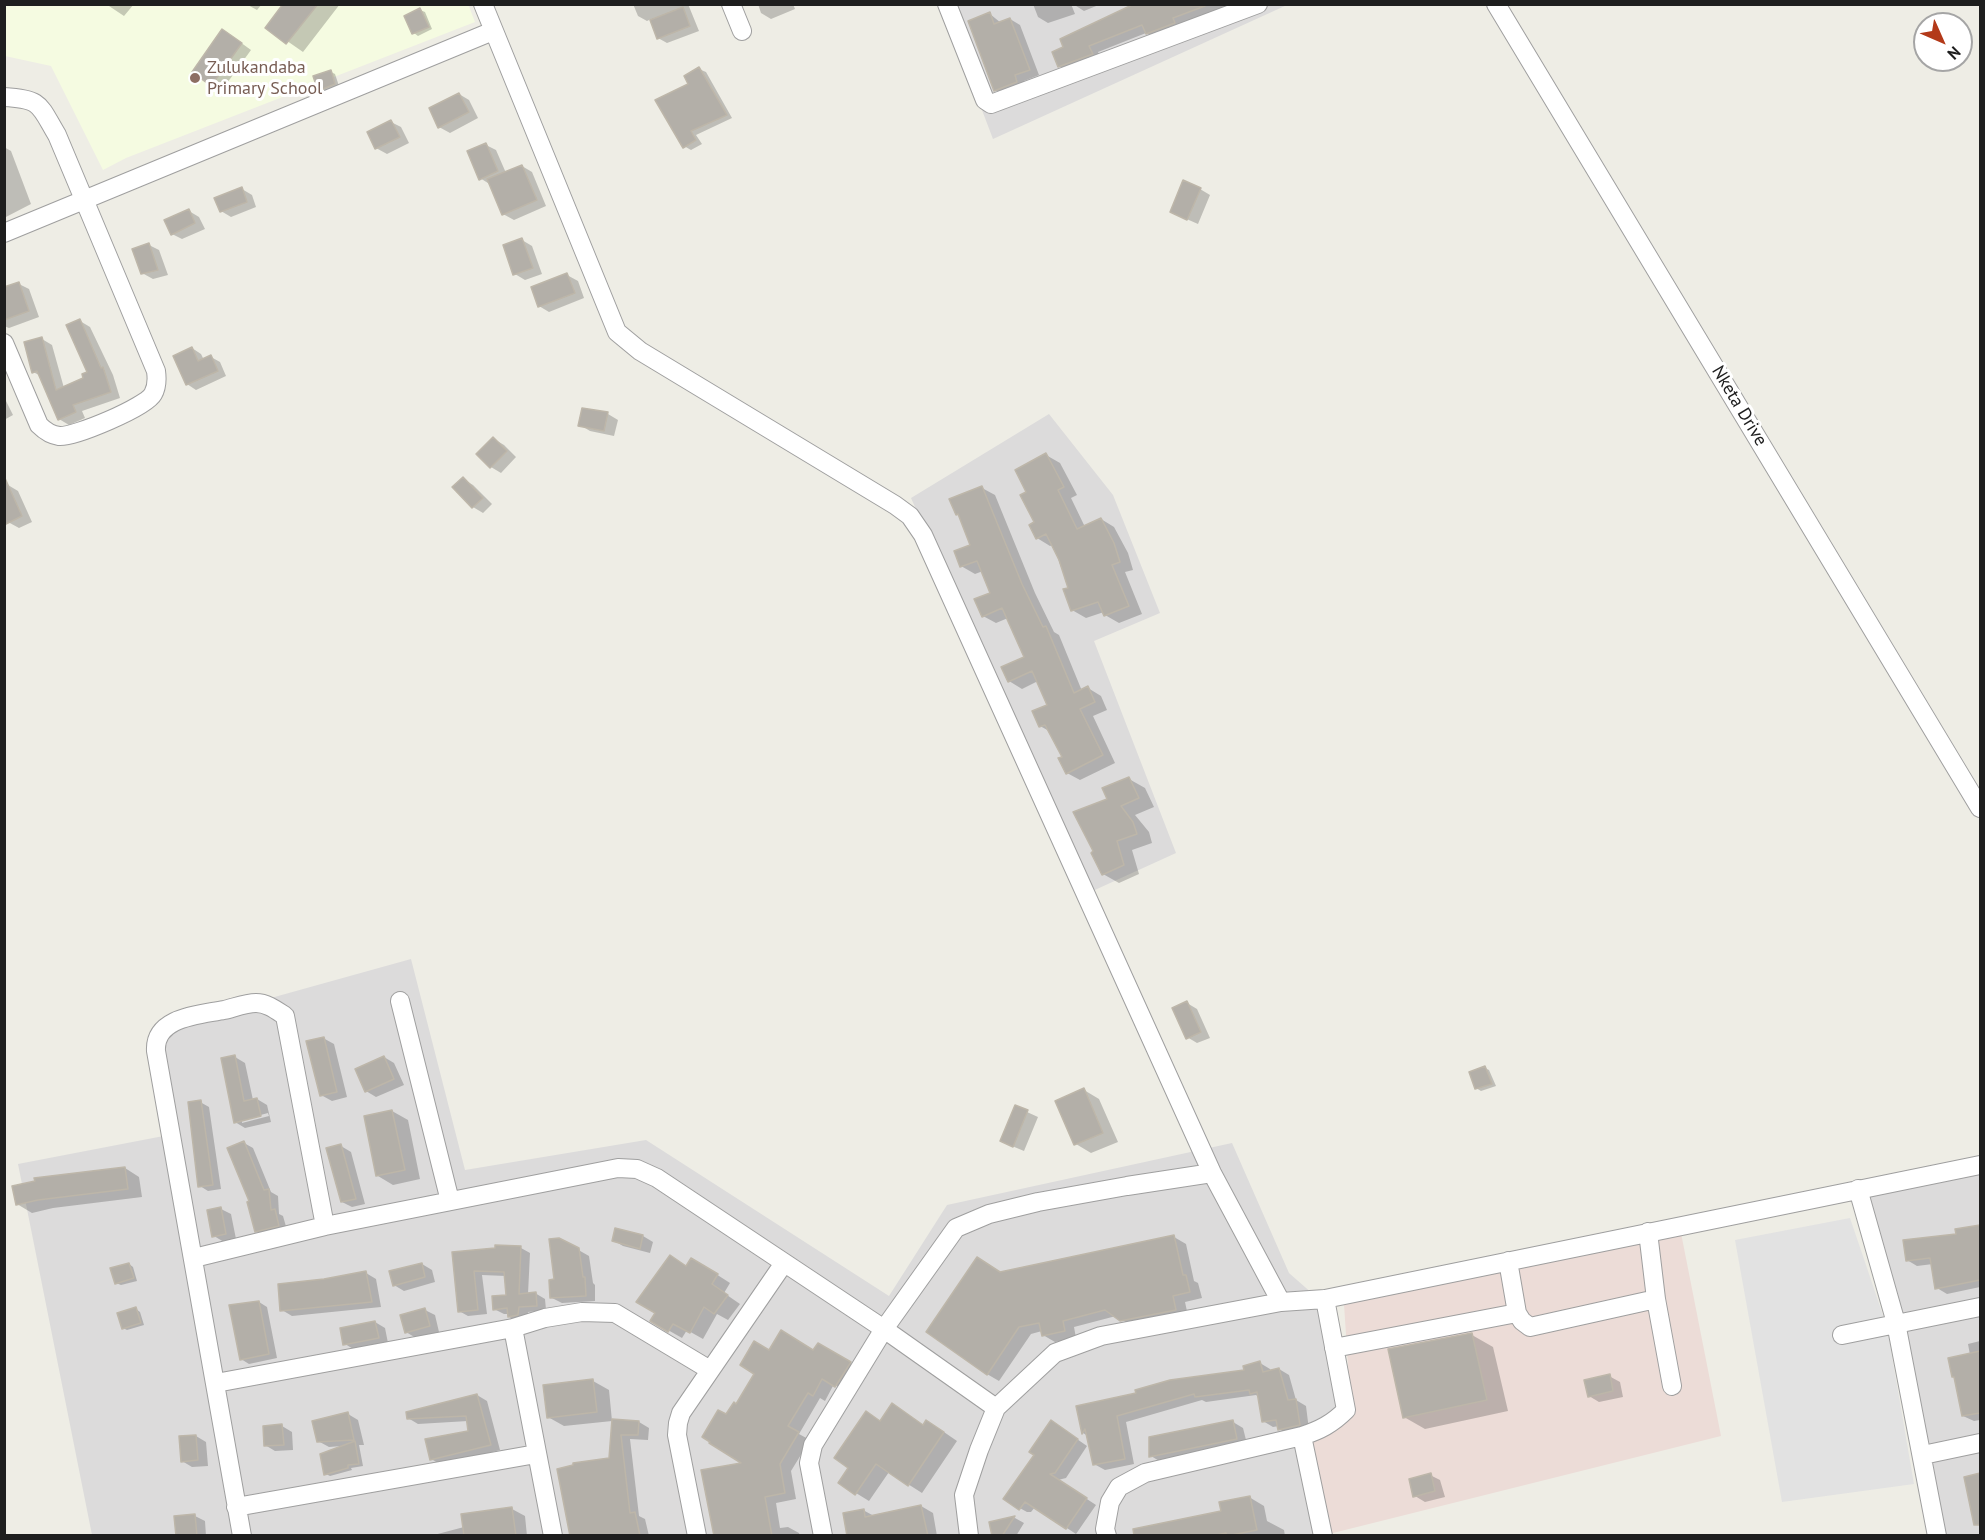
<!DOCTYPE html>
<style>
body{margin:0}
#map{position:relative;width:1985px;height:1540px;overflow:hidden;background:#eeede5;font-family:"PT Sans",sans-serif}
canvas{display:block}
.frame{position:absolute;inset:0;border:6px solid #1e1e1e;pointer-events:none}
.north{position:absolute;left:1913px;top:12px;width:60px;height:60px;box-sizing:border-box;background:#fff;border:2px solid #a5a5a5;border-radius:50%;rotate:135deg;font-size:16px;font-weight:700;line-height:24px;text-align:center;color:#1e1e1e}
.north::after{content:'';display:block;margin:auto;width:21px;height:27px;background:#b33919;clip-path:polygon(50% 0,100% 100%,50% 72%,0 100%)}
</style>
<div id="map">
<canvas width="1985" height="1540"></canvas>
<div class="frame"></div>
<div class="north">N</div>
</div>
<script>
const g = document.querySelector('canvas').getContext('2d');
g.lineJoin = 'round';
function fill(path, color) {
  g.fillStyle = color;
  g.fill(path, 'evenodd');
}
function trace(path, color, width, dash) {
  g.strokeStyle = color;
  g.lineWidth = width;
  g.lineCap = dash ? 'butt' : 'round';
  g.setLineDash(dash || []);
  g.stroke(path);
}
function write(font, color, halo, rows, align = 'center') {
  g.font = font + ' "PT Sans",sans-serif';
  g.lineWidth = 6;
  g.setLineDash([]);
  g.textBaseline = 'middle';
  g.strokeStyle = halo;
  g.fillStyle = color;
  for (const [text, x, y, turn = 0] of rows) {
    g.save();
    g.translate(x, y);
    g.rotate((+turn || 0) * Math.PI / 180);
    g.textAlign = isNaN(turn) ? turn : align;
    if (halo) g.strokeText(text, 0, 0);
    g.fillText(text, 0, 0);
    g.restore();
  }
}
const residential = new Path2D(`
 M942,5H1287L993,139Z
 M1049,414L1113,495L1160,613L1094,641L1176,853L1086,894L911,498Z
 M411,959L465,1170L646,1140L889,1296L947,1205L1232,1143L1289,1273L1322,1302L1342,1409L1321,1535H92L18,1164L174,1134L159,1047L181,1023Z
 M1980,1164V1535H1941L1863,1192Z`);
const commercial = new Path2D(`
 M1681,1233L1721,1436L1329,1534L1306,1439L1351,1411L1344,1304Z`);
const education = new Path2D(`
 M468,4L475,22L126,158L103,170L51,66L5,56V5Z`);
const parking = new Path2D(`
 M1850,1218L1887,1327L1914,1484L1782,1502L1735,1240Z`);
const shadow = new Path2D(`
 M106,4H134L124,16Z
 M246,4H262L257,10Z
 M285,4H340L303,52L267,27Z
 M633,4H688L699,31L667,43L658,38L651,19L647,21L638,16Z
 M758,4H793L795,9L771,19L761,13Z
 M1033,4H1071L1075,14L1048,23L1038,17Z
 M1073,4H1101L1084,11Z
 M1137,4H1160L1161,6L1165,4H1248L1157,39L1146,33L1098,52L1102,60L1069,72L1059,66Z
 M420,10L425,12L432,29L418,36L414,33Z
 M990,14L1001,23L1010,19L1020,25L1039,75L1024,81L1027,88L1005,96L995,90Z
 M233,37L251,50L222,90L212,84Z
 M699,69L706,72L732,118L696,135L702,144L691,150L684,146Z
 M331,72L335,74L339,86L323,93L319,90Z
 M459,94L469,100L478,118L450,133L439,127Z
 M391,122L401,127L409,143L387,154L376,148Z
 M486,145L496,150L506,173L522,166L532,172L546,206L514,220L503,214L491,185L480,178Z
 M4,147L11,151L31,204L4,218Z
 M242,189L252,195L256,207L231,217L221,211Z
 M1200,189L1210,195L1198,224L1182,217Z
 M189,211L199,217L205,229L182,239L172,234Z
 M522,240L532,246L542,274L525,280L515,274Z
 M149,245L159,250L168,275L153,279L142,273Z
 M567,275L578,281L584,298L549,312L539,306Z
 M19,284L29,289L39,317L9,328L4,326V289Z
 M80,321L90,327L113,375L120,398L82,411L85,418L69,425L59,419L41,376L33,372L42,339L52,345L64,388L85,379L89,373Z
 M192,348L201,354L204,360L211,357L220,362L226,376L196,390L187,384Z
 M4,397L13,415L4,420Z
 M608,414L618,420L614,436L590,431L580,425Z
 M494,439L504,445L516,457L501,473L491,467Z
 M1046,455L1060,463L1077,495L1071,498L1085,527L1101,519L1114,527L1128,553L1133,570L1125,572L1142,614L1119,623L1105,615L1104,612L1086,618L1072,610L1069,589L1053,545L1050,546L1037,538L1036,523L1028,492Z
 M463,479L473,485L492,504L483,513L473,507Z
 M8,485L18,491L32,522L19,528L8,522Z
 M982,488L995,495L1035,593L1054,632L1059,635L1082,691L1088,688L1101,696L1107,710L1093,716L1115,763L1080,780L1067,773L1064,757L1051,732L1040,726L1049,706L1038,681L1022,689L1009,681L1026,657L1008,618L996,623L983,616L992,594L983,571L975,574L961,566L971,546L960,515L957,514Z
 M1129,779L1145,788L1154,807L1135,815L1149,832L1152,843L1132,850L1139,874L1119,883L1103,874L1095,852L1109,800Z
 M1187,1003L1197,1009L1210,1038L1197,1043L1187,1037Z
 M323,1038L334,1044L347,1097L332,1101L321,1095Z
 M235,1057L245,1063L253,1100L257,1099L267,1105L271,1122L245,1128L235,1122ZM268,1113L269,1116L242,1123V1120Z
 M384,1057L394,1063L404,1085L376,1097L366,1091Z
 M1485,1068L1489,1070L1496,1086L1481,1091L1476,1088Z
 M1084,1090L1099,1099L1118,1142L1091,1153L1076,1144Z
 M200,1102L209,1107L221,1189L208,1191L200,1186Z
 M1016,1107L1038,1117L1024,1151L1012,1146Z
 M392,1111L408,1120L420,1179L393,1185L378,1176Z
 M244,1143L253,1148L271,1192L278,1196L279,1214L283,1216L287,1230L265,1236L256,1231Z
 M341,1146L351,1152L365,1204L352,1207L342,1202Z
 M125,1168L139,1177L142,1197L53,1208L32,1213L17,1204Z
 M221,1209L231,1214L236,1239L224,1242L214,1236Z
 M1980,1226V1287L1947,1294L1937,1288L1933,1264L1917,1266L1907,1260L1957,1235L1956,1230Z
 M616,1229L643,1236L653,1242L650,1253L623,1246L613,1240Z
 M1174,1237L1186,1244L1194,1281L1198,1283L1202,1298L1185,1302L1188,1316L1134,1327L1116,1316L1074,1327L1076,1338L1055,1342L1043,1335L1042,1331L1031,1334L999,1381L987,1374L1001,1273Z
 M559,1239L589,1256L593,1283L595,1285V1301L562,1303L552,1298L556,1281Z
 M521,1248L530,1253L528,1294L535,1293L545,1299L546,1310L528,1312L527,1319L519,1322L509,1317V1314H504L494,1309L508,1296L506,1276L482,1275L487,1314L468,1316L459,1311L453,1254Z
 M129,1264L133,1267L137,1281L121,1285L116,1283Z
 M422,1264L432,1270L435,1282L404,1291L394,1285Z
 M687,1267H705L730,1283L724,1293L740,1304L728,1320L717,1314L703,1339L687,1330L682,1338L652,1321Z
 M366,1273L376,1279L381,1307L292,1316L282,1310L311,1283Z
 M259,1302L267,1307L277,1358L249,1364L241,1359Z
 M136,1309L140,1312L144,1325L127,1330L123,1328Z
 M425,1310L435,1315L439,1332L416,1338L406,1332Z
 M375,1322L385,1328L388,1343L355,1350L345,1344Z
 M1472,1335L1493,1347L1508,1411L1425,1429L1404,1417Z
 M1980,1341V1420L1974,1421L1963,1416L1970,1355L1968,1344Z
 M818,1345L861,1370L848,1392L834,1384L825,1401L820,1398L799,1434L810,1440L791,1471L796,1499L776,1503L780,1528L788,1527L799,1533L800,1536H716L745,1464L727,1416L737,1406L770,1352H814Z
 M1260,1363L1270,1369L1271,1371L1279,1369L1289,1375L1296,1400L1306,1406L1309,1430L1289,1435L1279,1429V1426L1273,1427L1263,1421L1260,1398L1256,1395L1206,1402L1202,1400L1126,1422L1134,1464L1105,1470L1094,1464L1088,1436L1083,1433L1078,1407L1245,1371Z
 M1609,1376L1620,1382L1623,1397L1599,1402L1589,1396Z
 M593,1381L609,1390L612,1421L564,1426L548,1417Z
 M477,1395L487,1401L500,1450L442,1465L431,1459L470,1433L468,1421L418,1424L408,1418Z
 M866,1413L881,1422L906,1413L924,1426L941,1430L957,1441L922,1493L889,1472L869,1501L856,1493L850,1467Z
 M348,1414L358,1420L364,1445H359L363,1466L351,1468L352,1470L330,1476L326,1474L342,1446L329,1447L318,1441Z
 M613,1421L639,1422L649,1428L648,1440L630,1439L639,1516L645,1519L649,1536H572L610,1460Z
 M1233,1422L1243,1428L1247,1444L1161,1462L1151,1456Z
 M282,1426L292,1432L293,1450L275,1451L265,1445Z
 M1061,1428L1087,1446L1066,1478L1058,1480L1096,1505L1076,1534L1035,1507L1031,1512H1027L1016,1506Z
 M196,1436L206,1442L208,1466L192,1467L182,1461Z
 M1430,1475L1440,1480L1445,1497L1425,1502L1415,1496Z
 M1249,1497L1264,1506L1267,1521L1284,1530L1285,1536H1151L1223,1512Z
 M921,1506L933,1513L937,1536H849L863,1510L874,1516Z
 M512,1509L525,1516L527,1536H430L464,1527Z
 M195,1516L205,1521L206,1536H178Z
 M1015,1518L1024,1523L1016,1536H993L990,1523Z`);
const building = new Path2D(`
 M283,4H318L286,44L265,28Z
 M1134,4L1205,6L1173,18L1175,23L1146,34L1142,25L1089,46L1093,54L1058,67L1052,52L1063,47L1060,39Z
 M683,7L690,26L657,39L650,20Z
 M420,8L429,27L412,34L404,16Z
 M990,12L994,24L1010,18L1030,70L1015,75L1017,82L994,91L968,21Z
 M222,29L242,43L211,86L192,72Z
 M699,67L727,115L691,131L696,140L683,148L655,100L688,84L684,76Z
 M331,70L335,84L318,91L313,76Z
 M459,93L469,112L438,128L429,108Z
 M391,120L400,137L375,149L367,132Z
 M486,143L498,171L479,180L467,151Z
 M522,165L537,200L502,215L487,179Z
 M1183,180L1201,188L1187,220L1170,212Z
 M242,187L247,202L220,212L214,198Z
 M189,209L195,223L171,235L164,220Z
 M522,238L533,268L513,275L503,245Z
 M149,243L158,270L141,274L132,249Z
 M567,273L575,293L538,307L531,287Z
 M19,282L29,311L4,320V287Z
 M80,319L101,368L103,367L111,392L73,405L76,412L58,420L37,371L32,373L24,342L42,337L56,390L83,378L82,374L87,372L66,325Z
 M192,347L198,361L211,355L218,371L186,385L173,356Z
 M582,408L608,412L604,431L578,426Z
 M493,437L507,451L490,468L476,454Z
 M1046,453L1064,487L1058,490L1077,529L1101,518L1114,543L1120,562L1112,565L1129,606L1104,616L1098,602L1071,611L1063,589L1068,588L1059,560L1046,534L1036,539L1029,525L1034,522L1020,495L1026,492L1015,470Z
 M4,476L22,516L4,525Z
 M463,477L483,498L472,508L452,487Z
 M982,486L1022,584L1043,627L1046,626L1074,693L1088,686L1095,702L1080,709L1103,755L1066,774L1058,758L1062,757L1045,725L1039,727L1032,711L1047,705L1032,671L1008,682L1001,667L1024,657L1002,608L982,617L974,599L990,593L977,561L960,567L954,551L970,545L958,514L956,515L949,499Z
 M1129,777L1139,798L1121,806L1133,822L1137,834L1117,841L1124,865L1102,875L1091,853L1093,851L1073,812L1107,799L1102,788Z
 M1187,1001L1201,1032L1186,1039L1172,1008Z
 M324,1037L337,1092L320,1096L306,1041Z
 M235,1055L244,1101L257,1098L261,1116L234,1123L221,1058Z
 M384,1056L394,1079L365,1092L355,1069Z
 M1485,1066L1492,1084L1475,1089L1469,1072Z
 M1084,1088L1103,1133L1074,1145L1055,1101Z
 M201,1100L213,1185L198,1187L188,1102Z
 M1015,1105L1028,1110L1013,1147L1000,1141Z
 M392,1110L405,1170L376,1176L364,1116Z
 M244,1141L264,1190L269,1189L271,1210L275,1209L279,1226L255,1232L247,1202L249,1201L227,1148Z
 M341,1144L356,1199L341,1202L326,1148Z
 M125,1167L128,1189L38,1200L16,1205L12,1186L35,1181L34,1178Z
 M221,1207L226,1234L212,1237L207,1210Z
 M1980,1225V1280L1935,1289L1930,1258L1906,1261L1903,1240L1956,1234L1955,1229Z
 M615,1228L643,1235L640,1249L612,1241Z
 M1174,1235L1183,1275H1186L1190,1292L1173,1296L1176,1310L1120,1321L1105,1310L1063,1321L1065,1331L1042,1336L1039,1323L1019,1327L987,1375L926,1332L977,1257L1000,1272Z
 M559,1238L579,1248L583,1277H585L586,1296L550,1298L549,1280L554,1279L549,1239Z
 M495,1245L521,1246L519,1294L536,1292L537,1306L519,1307L518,1315L508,1317L507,1308L493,1310L492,1296L506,1295L504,1272L474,1271L478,1310L458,1312L452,1252L495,1248Z
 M670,1255L686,1266L691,1258L718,1274L712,1284L728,1295L714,1314L704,1307L690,1333L673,1324L668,1332L650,1321L655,1313L636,1302Z
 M129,1263L134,1278L115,1284L110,1268Z
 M422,1263L425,1277L393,1286L389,1271Z
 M366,1271L372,1302L280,1311L278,1284L324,1279Z
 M259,1301L269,1354L240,1360L229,1305Z
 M136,1307L141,1323L122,1329L117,1313Z
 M425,1308L430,1326L405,1333L400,1315Z
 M375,1321L379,1338L343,1345L340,1328Z
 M781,1330L813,1350L818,1343L851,1362L835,1387L822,1379L813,1396L808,1393L788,1426L799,1432L780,1464L785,1493L765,1497L772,1536H714L701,1470L741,1463L709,1443L710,1442L702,1437L718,1410L726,1414L734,1402L736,1404L754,1374L740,1365L754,1341L769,1350Z
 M1472,1333L1487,1400L1403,1418L1388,1349Z
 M1980,1351V1413L1962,1416L1954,1377H1952L1948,1358Z
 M1260,1361L1263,1372L1279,1368L1288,1400L1296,1399L1300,1425L1278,1430L1276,1420L1262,1422L1257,1392L1250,1394L1249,1390L1195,1397L1194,1394L1117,1416L1125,1459L1093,1465L1085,1429L1082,1434L1076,1406L1136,1393L1135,1390L1170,1380L1244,1370L1243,1366Z
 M1610,1374L1613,1391L1588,1397L1584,1380Z
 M593,1379L597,1412L547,1418L543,1385Z
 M477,1394L491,1445L430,1460L425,1439L468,1431L466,1416L407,1419L406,1412Z
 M892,1403L923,1425L926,1420L944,1432L908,1486L876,1464L855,1495L838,1483L848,1468L834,1458L866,1411L880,1421Z
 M348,1412L354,1440L317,1442L312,1421Z
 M612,1419L639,1421L638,1435H621L630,1513L635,1512L640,1536H570L557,1469L573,1465V1463L609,1458Z
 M1051,1420L1078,1439L1055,1473L1050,1474L1087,1498L1066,1529L1025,1502L1019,1510L1003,1499L1034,1455L1029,1452Z
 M1233,1420L1237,1439L1149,1457V1437Z
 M282,1424L284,1445L264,1446L263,1426Z
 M196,1435L198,1460L181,1462L179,1436Z
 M355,1441L359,1464L348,1465V1468L324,1475L320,1454Z
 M1431,1473L1435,1491L1413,1497L1409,1479Z
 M1980,1473V1525H1974L1964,1477Z
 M1250,1496L1257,1530L1227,1536L1226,1533L1212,1536H1134L1133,1529L1221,1511L1219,1502Z
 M921,1505L928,1536H847L843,1513L864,1509L865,1517Z
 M512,1507L516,1536H464L461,1514Z
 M195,1514L197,1536H176L174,1516Z
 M1015,1516L1002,1536H992L989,1522Z`);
const minor = new Path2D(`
 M483,4L617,332L640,351L895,505L910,516L923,535L1212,1173L1281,1302
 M731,4L742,31
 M947,4L985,100L991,104L1258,4
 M1496,4L1980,808
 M4,97C42,99 39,105 57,135L156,371C157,378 157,387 153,394C146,407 75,437 59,436C51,435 45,431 39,425L4,343
 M4,233L493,31
 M400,1001L450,1201
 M1858,1189L1896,1323L1937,1536
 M1648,1232L1656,1299
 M194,1258L325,1226L618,1168L637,1169L657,1178L884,1329L996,1408
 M1517,1313L1522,1321L1530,1327L1656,1299L1672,1386
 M513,1328L553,1536
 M1842,1335L1980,1307
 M1334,1348L1517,1313L1508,1261
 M216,1383L513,1328L545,1318L582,1312L615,1313L710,1370
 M1302,1436L1323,1536
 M1923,1455L1980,1443
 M236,1507L536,1454
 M242,1536L156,1051C154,1017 199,1015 224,1010C233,1008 246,1003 256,1003C267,1003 276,1010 285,1016L325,1226
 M697,1536L677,1435L678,1423L681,1413L784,1263
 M823,1536L809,1463L813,1445L884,1329L956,1228L989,1214L1038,1202L1127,1186L1212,1173
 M969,1536L964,1495L979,1450L996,1408L1055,1353L1101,1336L1281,1302L1325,1299L1980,1165
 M1107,1536L1105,1529L1110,1502L1119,1487L1145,1473L1302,1436C1320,1430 1332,1424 1346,1410L1325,1299`);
const markers = [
 [195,78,6,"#8d6e63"]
];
const educationNames = [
 ["Zulukandaba",207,68],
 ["Primary School",207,89]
];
const streetNames = [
 ["Nketa Drive",1739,406,59]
];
fill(residential, '#dcdbdb');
fill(commercial, '#ecdcd7');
fill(education, '#f5fbe1');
fill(parking, '#e2e2e2');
fill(shadow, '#0003');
fill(building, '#b3afa8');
trace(building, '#bdb6a9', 1.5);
trace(minor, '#9f9f9f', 20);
trace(minor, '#fff', 18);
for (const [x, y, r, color] of markers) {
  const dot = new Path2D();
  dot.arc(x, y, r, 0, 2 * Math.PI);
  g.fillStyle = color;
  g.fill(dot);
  trace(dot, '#fff', 2);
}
write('18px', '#785e54', '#fff', educationNames, 'left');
write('18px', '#1e1e1e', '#fff', streetNames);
</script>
